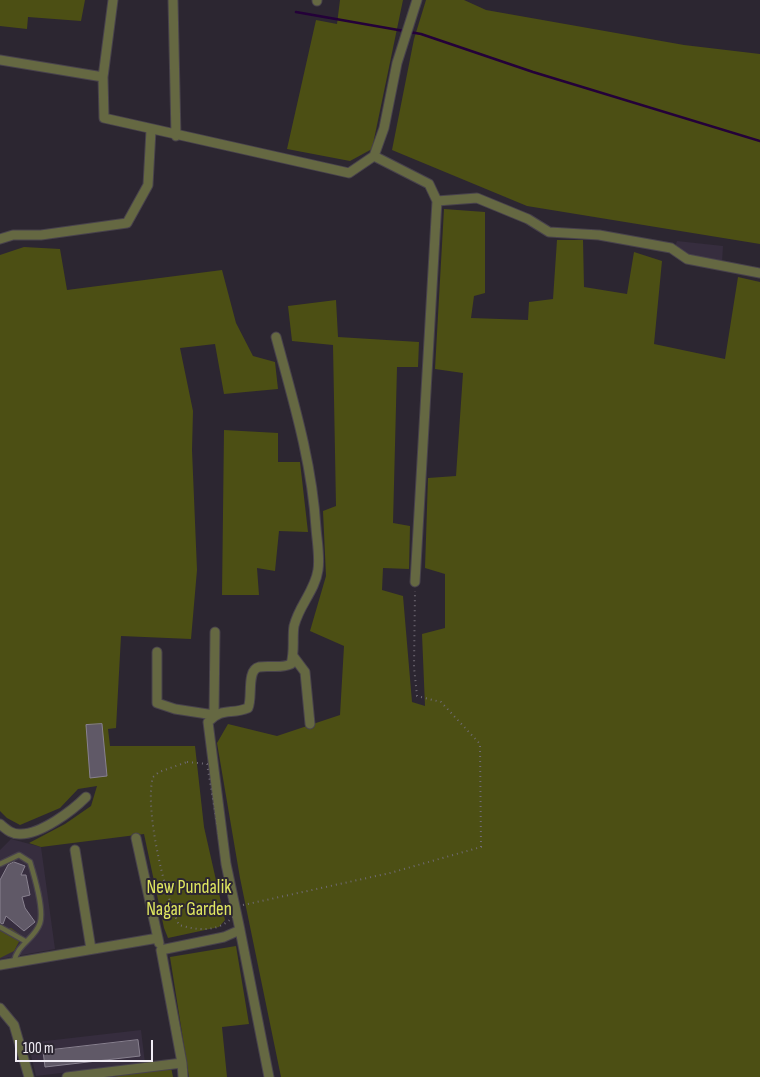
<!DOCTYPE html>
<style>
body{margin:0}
#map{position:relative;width:760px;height:1077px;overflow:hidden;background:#2c2631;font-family:"Sofia Sans Condensed",sans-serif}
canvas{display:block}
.scale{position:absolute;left:15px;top:1040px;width:138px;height:22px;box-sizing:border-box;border:2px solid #f1edf5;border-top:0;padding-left:6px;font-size:15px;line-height:18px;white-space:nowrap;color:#f1edf5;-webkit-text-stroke:4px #2c2631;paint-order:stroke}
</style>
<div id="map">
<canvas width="760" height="1077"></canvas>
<div class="scale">100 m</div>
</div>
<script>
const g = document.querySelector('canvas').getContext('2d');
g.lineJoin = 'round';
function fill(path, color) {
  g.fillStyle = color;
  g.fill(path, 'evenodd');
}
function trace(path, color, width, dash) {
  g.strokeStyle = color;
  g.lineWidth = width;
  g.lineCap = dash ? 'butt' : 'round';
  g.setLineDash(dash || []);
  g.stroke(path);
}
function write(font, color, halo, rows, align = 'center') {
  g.font = font + ' "Sofia Sans Condensed",sans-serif';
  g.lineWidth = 4;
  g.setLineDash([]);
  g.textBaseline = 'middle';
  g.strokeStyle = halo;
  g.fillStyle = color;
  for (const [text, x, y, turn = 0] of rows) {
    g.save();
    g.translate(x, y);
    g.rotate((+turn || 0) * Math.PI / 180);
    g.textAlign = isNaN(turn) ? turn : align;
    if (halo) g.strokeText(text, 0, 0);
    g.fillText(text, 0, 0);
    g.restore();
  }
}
const built = new Path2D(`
 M677,241L723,246L722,263L692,257L675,247Z
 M11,839L41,847L55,949L0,959V850Z
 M141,1030L145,1063L36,1076L28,1043Z`);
const green = new Path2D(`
 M0,0H85L81,21L28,17L27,29L0,26Z
 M340,0H403L372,149L350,161L287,149L316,20L337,24Z
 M426,0H464L486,10L684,45L760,54V244L527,206L392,150L414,39Z
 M444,209L485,212V293L474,296L471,318L528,320L529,302L553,299L557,240H583L584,287L627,294L634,252L662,261L654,344L725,359L738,277L760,282V1077H281L240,878L217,743L228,724L277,736L340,715L344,646L310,631L326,576L323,511L336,506L333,345L292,341L288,306L336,300L338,337L419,342L418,367H397L393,523L410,526L409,569L383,568L382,590L403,596L412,702L425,706L422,634L445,628V574L425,568L428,478L456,476L463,373L435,369Z
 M24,247L60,249L67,290L222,270L236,323L253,356L275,362L278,389L224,394L215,344L180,348L193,411L192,450L197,570L191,639L121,636L116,728L108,729L110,746H195L204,827L225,920L219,927L168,938L164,928L144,834L41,847L29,843L65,824L91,806L97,786L78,789L60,808L20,825L7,818L0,811V255Z
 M224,430L278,433V462H300L308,532L279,531L275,571L257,568L259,595H222Z
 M11,928L22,936L14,951L0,958V930Z
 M236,946L249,1024L222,1027L227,1077H189L170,957Z
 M171,1067L173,1077H112Z`);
const stream = new Path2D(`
 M296,12L421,34L533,72L760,141`);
const building = new Path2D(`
 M102,724L107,776L90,778L86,725Z
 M14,862L25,866L21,875H26L30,895L22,897L25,908L35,922L24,931L6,916L3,924L0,923V880L8,865Z
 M138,1040L140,1056L45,1067L43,1051Z`);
const path = new Path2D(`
 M187,762L207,764L233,917C218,932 199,931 179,925C165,896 144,808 153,777L159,772Z
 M243,905L390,873L481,847L480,744L441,702L417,696L414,667L415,591`);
const lane = new Path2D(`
 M0,864L19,855L30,862C34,875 44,910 40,923C35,939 17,944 14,962
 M0,927L25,941`);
const street = new Path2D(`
 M113,0L103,77L104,118L349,173L374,156L429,184L437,201L477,198L528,219L549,232L599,235L671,248L687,259L760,273
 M173,0L176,136
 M317,1V0
 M0,60L103,77
 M374,156L384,128L397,63L417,0
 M0,239L13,235H41L127,223L148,185L151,130
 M415,582L437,201
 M157,652V703L175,709L214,715L215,632
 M293,656L305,672L310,724
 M0,824C6,829 12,835 21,834C41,834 72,811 86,797
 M136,838L159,943
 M75,850L91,949
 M240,930L269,1077
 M0,965L158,938
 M0,1008L14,1025L29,1077
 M182,1063L183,1077
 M67,1077L182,1063L161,950L224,937L240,930L226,864L208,722C222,707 231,715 248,708C253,698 246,670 259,667C270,665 280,669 291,664C295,651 292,638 294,626C299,605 315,591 318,570C320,557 317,541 316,528C312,462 293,400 276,337`);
const parkNames = [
 ["New Pundalik",189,888],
 ["Nagar Garden",189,910]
];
fill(built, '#362d3e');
fill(green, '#4c4f14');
trace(stream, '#240139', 2.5);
fill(building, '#605967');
trace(building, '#88818f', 1);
trace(lane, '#48424c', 7);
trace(street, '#48424c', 11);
trace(path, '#706b75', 2, [1, 4]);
trace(lane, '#656842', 4.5);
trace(street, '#656842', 9);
write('19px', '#e0e760', '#2c2631', parkNames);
</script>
